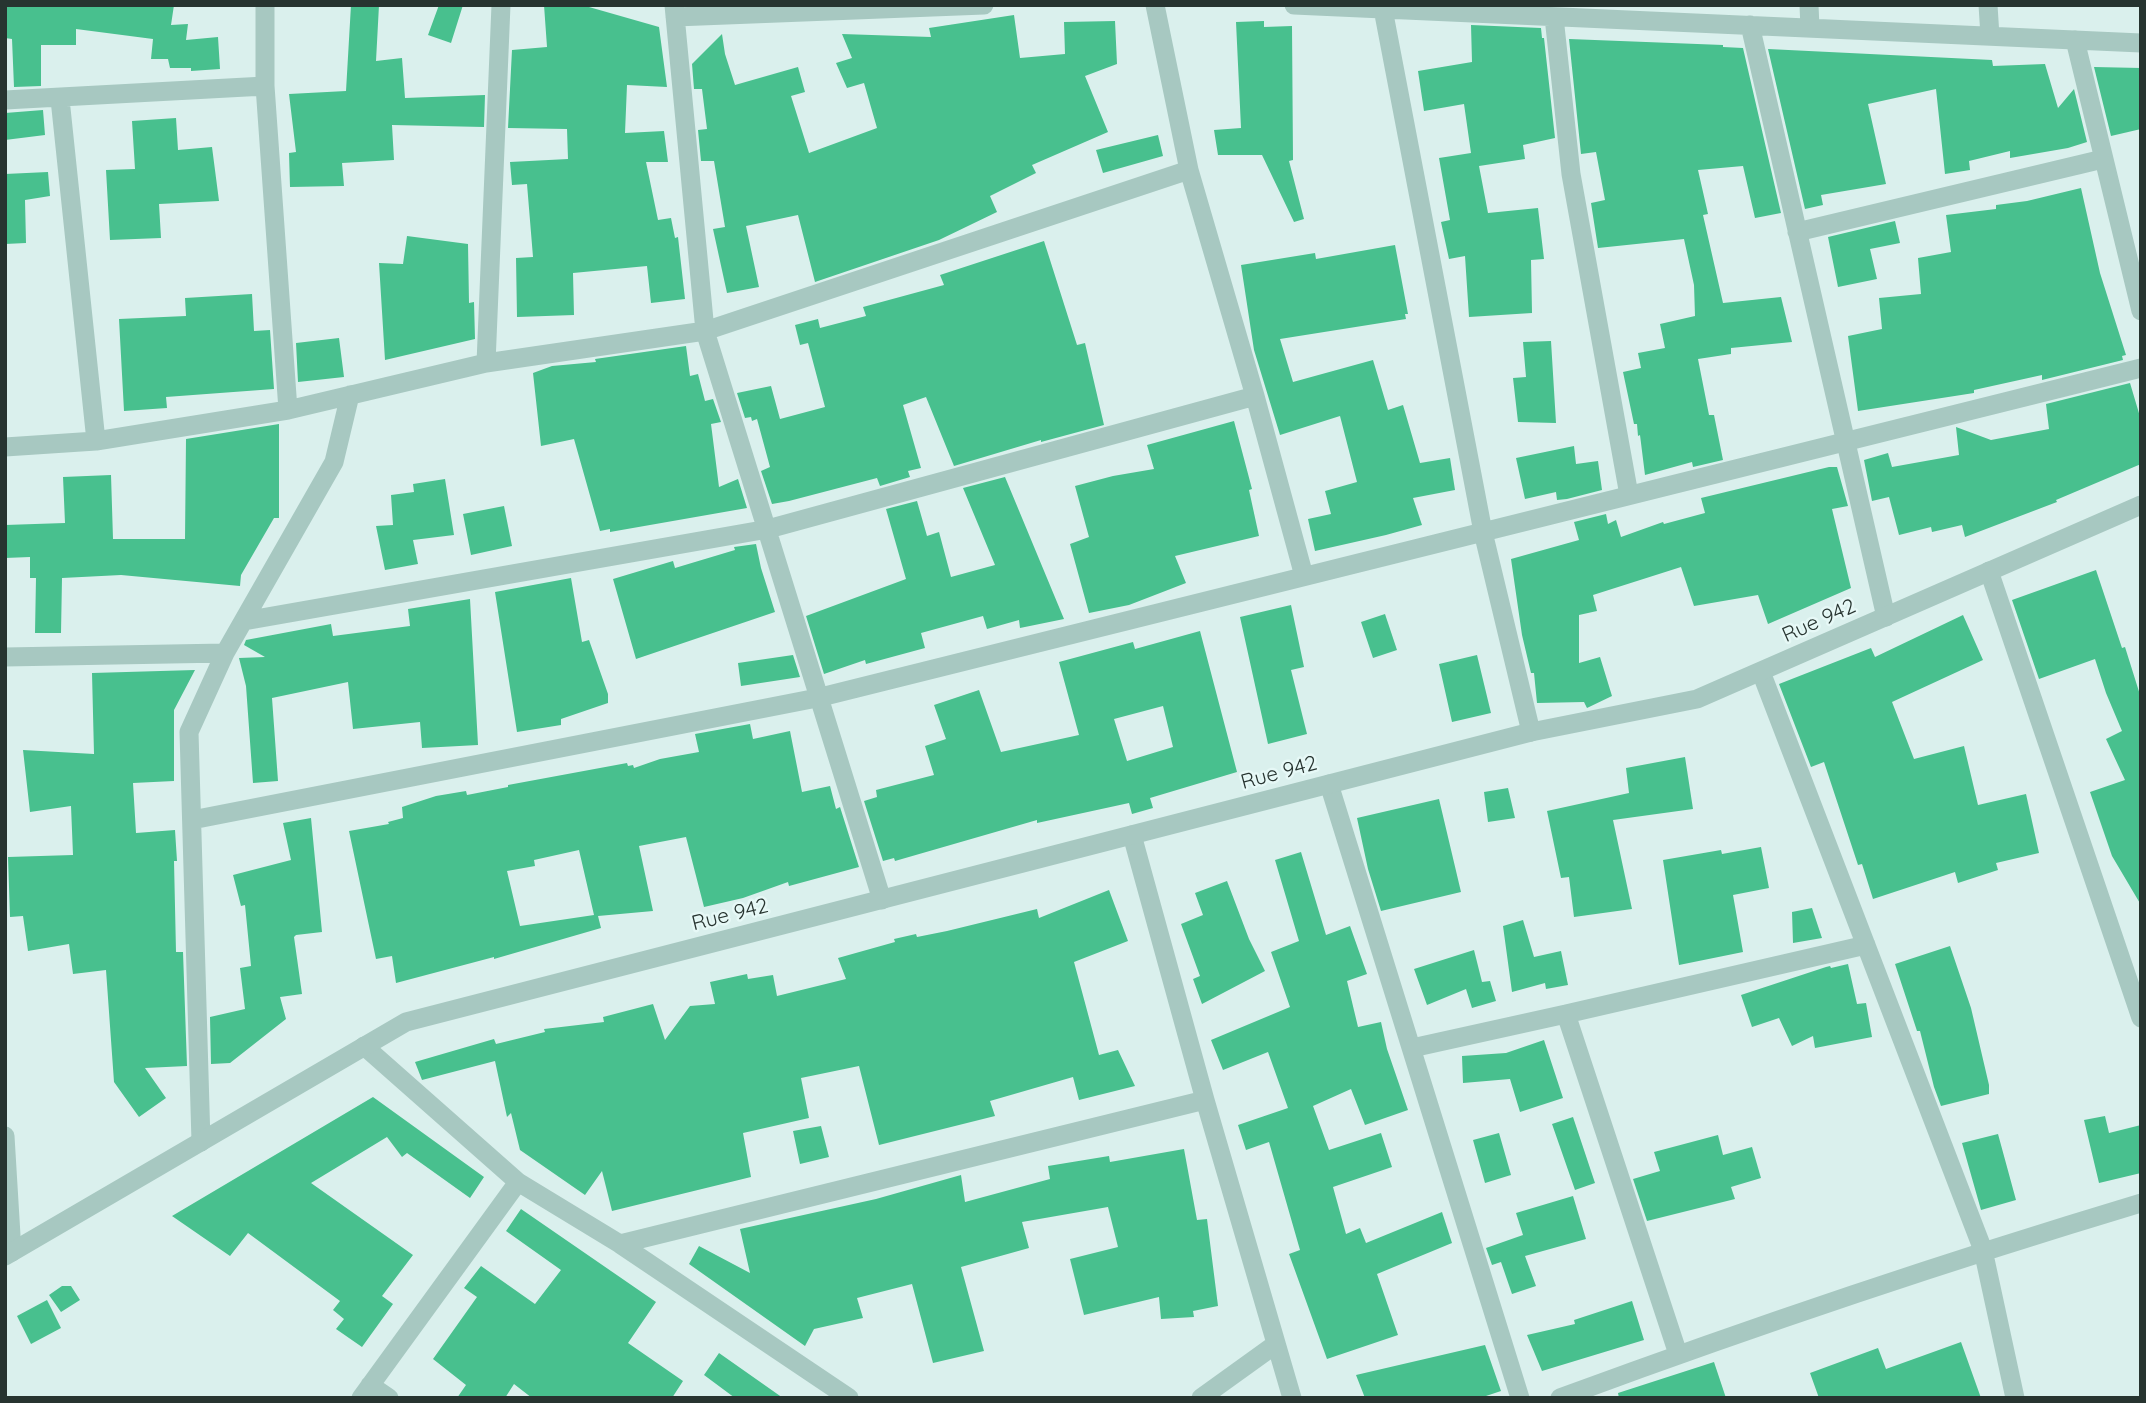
<!DOCTYPE html>
<style>
body{margin:0}
#map{position:relative;width:2146px;height:1403px;overflow:hidden;background:#daf0ed;font-family:Quicksand,sans-serif}
canvas{display:block}
.frame{position:absolute;inset:0;border:7px solid #273430;pointer-events:none}
</style>
<div id="map">
<canvas width="2146" height="1403"></canvas>
<div class="frame"></div>
</div>
<script>
const g = document.querySelector('canvas').getContext('2d');
g.lineJoin = 'round';
function fill(path, color) {
  g.fillStyle = color;
  g.fill(path, 'evenodd');
}
function trace(path, color, width, dash) {
  g.strokeStyle = color;
  g.lineWidth = width;
  g.lineCap = dash ? 'butt' : 'round';
  g.setLineDash(dash || []);
  g.stroke(path);
}
function write(font, color, halo, rows, align = 'center') {
  g.font = font + ' Quicksand,sans-serif';
  g.lineWidth = 5;
  g.setLineDash([]);
  g.textBaseline = 'middle';
  g.strokeStyle = halo;
  g.fillStyle = color;
  for (const [text, x, y, turn = 0] of rows) {
    g.save();
    g.translate(x, y);
    g.rotate((+turn || 0) * Math.PI / 180);
    g.textAlign = isNaN(turn) ? turn : align;
    if (halo) g.strokeText(text, 0, 0);
    g.fillText(text, 0, 0);
    g.restore();
  }
}
const building = new Path2D(`
 M5,5H174L171,25L188,24L186,40L218,37L220,69L191,71V68H170L168,59H151L153,39L76,29V45H41V86L14,87L12,39L5,38Z
 M351,5H379L376,61L402,58L405,98L485,95L484,127L392,125L394,160L342,163L344,186L290,187L289,153L296,152L289,94L346,91Z
 M439,5H463L451,43L428,35Z
 M544,5H582L659,27L667,87L627,85L625,133L664,131L668,162H646L658,220L671,218L675,238L678,237L685,299L651,303L647,266L573,273L574,315L517,317L516,258L533,257L527,184L512,185L510,162L568,159L567,129L508,128L512,50L547,47Z
 M1014,15L1020,58L1065,54L1064,22L1115,21L1117,64L1085,76L1108,132L1032,165L1036,173L990,196L997,212L939,240L815,282L798,215L746,226L759,287L727,293L713,229L725,227L714,161H701L698,130L707,129L702,89H694L692,64L722,34L725,54L735,85L798,67L805,92L791,96L809,153L877,128L864,83L847,88L836,63L852,58L842,34L931,37L929,28Z
 M1264,21V27L1292,26L1293,160L1289,161L1304,219L1294,222L1262,155H1218L1214,130L1241,128L1236,22Z
 M1471,25L1541,28L1542,38H1544L1555,138L1523,145L1525,159L1479,166L1488,213L1538,208L1544,259L1531,260L1532,313L1469,317L1465,256L1449,259L1441,222L1450,220L1439,158L1471,153L1464,104L1424,111L1418,71L1472,62Z
 M1569,39L1723,45V47L1743,48L1781,213L1755,218L1743,166L1698,170L1708,214L1703,215L1723,303L1781,297L1792,342L1731,348V354L1698,359L1709,415H1714L1723,460L1693,467L1692,462L1645,475L1640,435L1638,436L1637,424H1634L1623,372L1641,368L1638,353L1665,348L1660,324L1695,316L1694,285L1684,239L1598,248L1591,203L1605,200L1596,152L1581,154Z
 M1768,49L1992,60L1993,66L2045,64L2058,108L2074,89L2087,142L2068,148L2010,158V151L1969,161L1970,170L1945,174L1936,89L1868,104L1886,184L1821,195L1823,205L1805,209Z
 M2094,67L2141,68V129L2111,136Z
 M43,110L45,135L5,140V113Z
 M176,118L178,150L212,147L219,201L159,204L161,238L110,240L106,170L135,169L132,121Z
 M1158,135L1163,156L1103,173L1096,150Z
 M48,172L50,196L25,200L26,243L5,244V174Z
 M2081,188L2100,273L2126,355L2122,356L2123,360L2042,380V375L1974,390V393L1858,411L1848,336L1882,329L1879,298L1921,294L1918,258L1951,252L1946,215L1996,209V205L2027,201Z
 M1895,221L1900,243L1870,249L1877,279L1838,287L1828,237Z
 M407,236L468,244L469,303L474,302L475,339L385,360L379,263L403,264Z
 M1044,241L1077,345L1085,343L1104,425L1041,442V440L954,466L926,397L903,405L921,468L908,471L910,477L880,486L877,478L789,501L772,504L761,471L770,467L757,419L752,421L751,417L745,418L737,393L771,386L780,419L825,407L808,343L800,345L795,325L818,319L820,328L866,316L863,307L944,285L940,275Z
 M1395,245L1408,314H1405L1406,319L1280,339L1293,382L1373,360L1388,410L1403,405L1420,463L1450,458L1455,490L1413,498L1422,525L1386,535L1315,551L1308,519L1331,514L1325,491L1357,482L1340,416L1280,435L1254,350L1241,265L1315,253L1316,259Z
 M252,294L254,331L270,330L274,389L166,397L167,408L124,411L119,319L186,316L185,298Z
 M339,338L344,377L298,382L296,343Z
 M1551,341L1556,423L1518,422L1513,378L1526,377L1523,342Z
 M686,346L690,376L698,374L705,401L713,399L721,422L711,424L719,487L738,479L747,508L610,532V529L600,531L574,439L541,446L533,373L552,366L596,362L595,359Z
 M2130,383L2141,420V464L2056,500L2057,502L1965,537L1962,525L1932,532L1931,527L1899,535L1889,497L1872,501L1864,460L1888,453L1892,467L1959,455L1956,427L1991,440L2049,429L2046,404Z
 M1234,421L1252,489L1249,490L1259,536L1175,556L1186,583L1129,605L1089,613L1070,544L1089,537L1075,486L1113,476L1154,469L1147,445Z
 M279,424V518H274L241,575L240,586L121,575L62,578L61,633H35L36,578H30V557L5,558V525L65,523L63,477L111,475L113,539H185L186,439Z
 M1574,446L1576,464L1598,461L1602,490L1567,499L1557,500L1556,492L1525,499L1516,458Z
 M1829,467H1837L1848,506L1832,509L1851,588L1768,624L1758,595L1694,606L1681,567L1593,595L1597,611L1579,615V663L1600,657L1612,696L1587,708L1584,702L1537,703L1534,673H1531L1522,635L1511,559L1579,540L1574,522L1606,514L1608,524L1616,520L1621,537L1663,522L1664,524L1705,513L1701,498Z
 M1005,477L1064,619L1020,628L1019,620L987,629L983,616L921,633L925,648L866,664L865,660L824,674L806,616L906,579L886,509L917,501L927,536L939,532L951,577L995,565L963,488Z
 M445,479L454,535L413,540L418,564L385,570L376,526L393,525L391,495L414,492L413,484Z
 M504,506L512,546L471,555L463,514Z
 M756,544L761,568L775,612L636,659L613,579L673,561L675,568L735,550L734,547Z
 M2096,570L2122,648L2125,647L2141,698V905L2112,856L2090,792L2125,780L2106,739L2122,731L2106,693L2095,659L2039,679L2012,600Z
 M571,578L582,642L589,640L608,694V703L561,719V725L517,732L495,592Z
 M470,599L478,745L422,748L420,722L353,729L348,682L272,698L278,781L253,783L246,686L239,658L265,657L244,645L246,640L331,624L333,636L410,626L408,609Z
 M1291,605L1304,667L1291,670L1307,734L1268,744L1240,617Z
 M1385,614L1397,650L1373,658L1361,622Z
 M1963,615L1983,660L1892,702L1914,759L1964,746L1978,805L2026,794L2039,853L1996,863L1998,870L1958,883L1955,872L1873,899L1862,864L1858,865L1824,762L1811,767L1779,684L1871,648L1875,657Z
 M1200,631L1237,772L1150,798L1153,808L1132,814L1129,803L1037,823V820L895,861L894,858L883,861L864,801L877,797L876,790L934,775L925,746L946,739L934,705L979,690L1001,752L1079,735L1059,662L1133,642L1135,649ZM1163,706L1173,747L1127,761L1114,719Z
 M793,655L800,677L741,686L738,663Z
 M1477,655L1491,713L1452,722L1439,664Z
 M195,670L174,710V781L133,783L136,833L175,830L177,861H174L176,952H183L187,1066L145,1068L166,1098L139,1117L114,1082L106,970L73,974L69,944L28,951L23,916L10,917L8,857L73,855L71,806L30,812L23,750L94,754L92,673Z
 M750,724L753,739L790,731L802,792L830,786L836,809L840,807L859,867L789,886L788,882L743,898L704,907L686,837L639,846L653,911L598,916L601,928L494,959V957L396,983L392,956L376,959L349,831L389,824L388,822L403,818L402,807L436,796L466,791L467,795L508,787V785L627,763L628,766L633,765L634,768L660,759L699,752L695,734ZM579,850L594,915L520,926L507,871L535,866L534,860Z
 M1685,757L1693,809L1613,820L1632,909L1574,917L1569,877L1561,878L1547,811L1629,793L1626,768Z
 M1508,788L1515,818L1488,822L1484,792Z
 M1439,799L1461,892L1381,911L1368,869L1357,818Z
 M311,818L322,932L296,935L294,937L302,994L280,997L286,1019L230,1063L211,1064L210,1017L245,1009L240,968L251,966L245,905L241,906L233,875L291,860L283,823Z
 M1761,847L1769,888L1733,895L1743,952L1679,965L1663,860L1721,850L1722,854Z
 M1301,852L1326,935L1350,926L1367,974L1347,981L1358,1027L1381,1022L1387,1049L1408,1110L1365,1125L1351,1089L1313,1106L1329,1150L1381,1133L1392,1167L1333,1187L1346,1234L1360,1228L1366,1243L1442,1212L1452,1243L1377,1274L1398,1335L1327,1359L1289,1254L1300,1250L1269,1142L1246,1150L1238,1125L1288,1108L1268,1052L1223,1070L1211,1040L1290,1007L1271,952L1299,941L1275,860Z
 M1227,881L1249,939L1265,971L1202,1004L1193,979L1200,976L1181,924L1203,915L1195,893Z
 M1109,890L1128,941L1074,962L1099,1055L1118,1050L1135,1086L1079,1100L1073,1077L990,1101L995,1116L879,1145L859,1066L801,1078L809,1118L743,1133L751,1177L612,1211L602,1171L585,1195L520,1150L511,1113L507,1117L495,1061L422,1080L415,1062L494,1039L496,1044L545,1032L544,1029L604,1022L603,1017L653,1004L665,1040L690,1006L715,1004L710,982L747,974L748,979L773,975L777,996L846,979L838,958L895,942L894,939L916,934L917,937L947,931L1037,909L1039,918Z
 M1812,908L1822,938L1793,943L1792,912Z
 M1523,920L1534,957L1561,951L1568,985L1546,989L1545,983L1512,992L1503,926Z
 M1950,946L1971,1008L1989,1085V1094L1941,1106L1934,1087L1920,1031H1917L1895,964Z
 M1474,950L1482,982L1490,981L1496,1001L1472,1008L1466,989L1427,1005L1414,969Z
 M1848,964L1857,1004L1866,1003L1872,1037L1815,1048L1813,1036L1792,1046L1779,1018L1752,1027L1741,995L1826,967L1830,966L1831,968Z
 M1544,1040L1563,1098L1520,1112L1510,1079L1463,1083L1462,1056L1506,1053Z
 M373,1097L484,1177L470,1198L407,1153L402,1157L387,1137L311,1183L413,1255L382,1296L393,1304L362,1347L336,1329L344,1319L333,1310L340,1301L248,1233L230,1256L172,1216Z
 M2105,1116L2109,1133L2141,1125V1173L2099,1183L2084,1120Z
 M1573,1117L1595,1183L1575,1190L1552,1124Z
 M821,1126L829,1157L800,1164L793,1131Z
 M1499,1133L1511,1175L1485,1183L1473,1140Z
 M1998,1134L2016,1200L1981,1210L1962,1143Z
 M1718,1135L1723,1155L1752,1147L1761,1178L1731,1187L1735,1199L1647,1221L1633,1179L1660,1171L1654,1152Z
 M1184,1149L1197,1220L1207,1219L1218,1306L1193,1311L1194,1317L1161,1319L1159,1297L1084,1315L1070,1259L1118,1247L1108,1207L1022,1222L1029,1248L961,1267L984,1351L933,1363L912,1284L857,1298L863,1318L814,1329L805,1346L689,1264L699,1246L750,1273L740,1229L876,1199L961,1175L965,1202L1050,1179L1048,1166L1109,1156L1110,1162Z
 M1573,1196L1586,1239L1525,1256L1536,1286L1512,1294L1501,1262L1492,1265L1486,1248L1523,1235L1516,1213Z
 M521,1209L656,1302L628,1343L683,1381L672,1398H532L514,1384L505,1398H457L466,1385L433,1359L477,1297L464,1288L481,1266L535,1304L561,1270L506,1231Z
 M62,1286H71L80,1300L61,1312L49,1295Z
 M47,1300L61,1328L31,1344L17,1316Z
 M1632,1301L1644,1340L1542,1371L1527,1335L1575,1324L1574,1320Z
 M1961,1342L1981,1398H1819L1810,1373L1878,1348L1886,1369Z
 M1485,1345L1501,1391L1480,1398H1365L1356,1375Z
 M719,1353L783,1398H735L704,1375Z
 M1714,1362L1726,1398H1619L1618,1393Z`);
const minor = new Path2D(`
 M265,5V86L288,410
 M674,5L705,331L882,900
 M1155,5L1189,170L1255,396L1304,576
 M1294,5L2141,43
 M1809,5L1810,28
 M1988,5L1990,36
 M1383,9L1483,532L1531,732
 M675,17L984,5
 M1554,17L1571,174L1629,495
 M1750,25L1886,617
 M2075,40L2141,311
 M60,99L96,441
 M5,100L265,86
 M1797,232L2103,159
 M486,363L501,5
 M5,447L96,441L288,410L486,363L705,331L1189,170
 M1989,571L2141,1018
 M244,621L768,529L1255,396
 M5,657L225,653
 M1761,672L1983,1250L2015,1398
 M1329,784L1520,1398
 M192,820L817,698L2141,368
 M1132,835L1205,1100L1292,1398
 M1566,1014L1866,945
 M364,1046L518,1182L620,1244L849,1398
 M1412,1048L1566,1014L1678,1354
 M5,1136L12,1252
 M201,1142L189,732L225,653L334,462L350,395
 M620,1244L1205,1100
 M370,1385L389,1398
 M361,1398L518,1182
 M1201,1398L1276,1344
 M1560,1398C1752,1327 1945,1262 2141,1203`);
const tertiary = new Path2D(`
 M5,1256L406,1022L1531,732L1697,699L2141,505`);
const streetNames = [
 ["Rue 942",1819,621,-24],
 ["Rue 942",1279,773,-15],
 ["Rue 942",730,915,-14]
];
fill(building, '#48c08e');
trace(minor, '#a7c8c1', 19);
trace(tertiary, '#a7c8c1', 19);
write('21px', '#273430', '#e6f8f6', streetNames);
</script>
